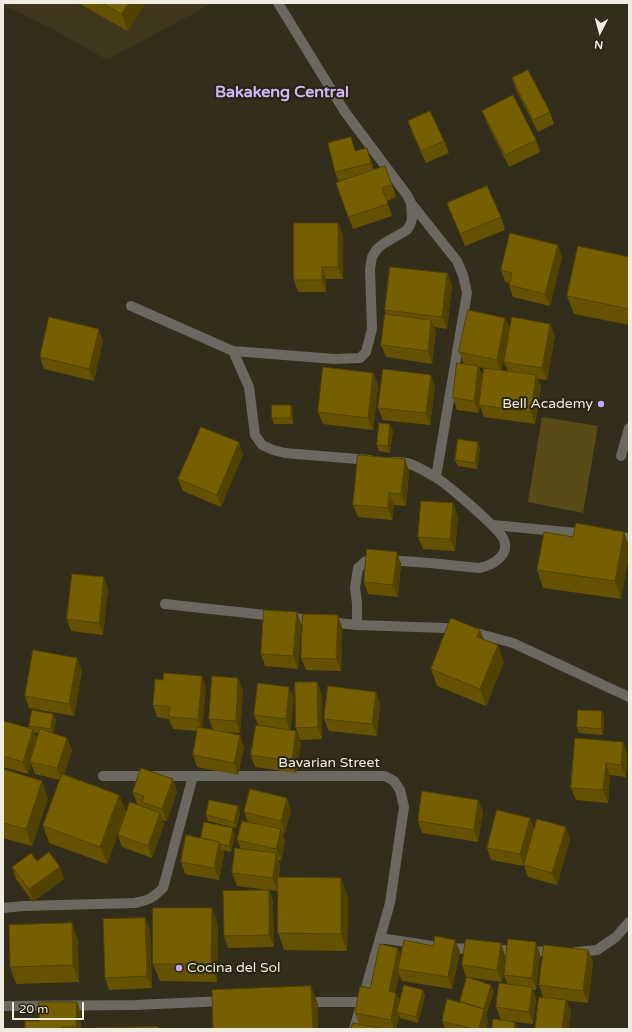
<!DOCTYPE html>
<style>
body{margin:0}
#map{position:relative;width:632px;height:1032px;overflow:hidden;background:#332d1b;font-family:"Varela Round",sans-serif}
canvas{display:block}
.frame{position:absolute;inset:0;border:4px solid #efece0;pointer-events:none}
.north{position:absolute;left:580px;top:12px;width:40px;height:40px;-webkit-text-stroke:3px #292311;paint-order:stroke;rotate:186deg;font-size:11px;font-weight:700;line-height:16px;text-align:center;color:#efece0}
.north::after{content:'';display:block;margin:auto;width:14px;height:18px;background:#efece0;clip-path:polygon(50% 0,100% 100%,50% 72%,0 100%)}
.scale{position:absolute;left:12px;top:1002px;width:72px;height:18px;box-sizing:border-box;border:2px solid #efece0;border-top:0;padding-left:5px;font-size:12px;line-height:14px;white-space:nowrap;color:#efece0;-webkit-text-stroke:3px #292311;paint-order:stroke}
</style>
<div id="map">
<canvas width="632" height="1032"></canvas>
<div class="frame"></div>
<div class="north">N</div>
<div class="scale">20 m</div>
</div>
<script>
const g = document.querySelector('canvas').getContext('2d');
g.lineJoin = 'round';
function fill(path, color) {
  g.fillStyle = color;
  g.fill(path, 'evenodd');
}
function trace(path, color, width, dash) {
  g.strokeStyle = color;
  g.lineWidth = width;
  g.lineCap = dash ? 'butt' : 'round';
  g.setLineDash(dash || []);
  g.stroke(path);
}
function write(font, color, halo, rows, align = 'center') {
  g.font = font + ' "Varela Round",sans-serif';
  g.lineWidth = 4;
  g.setLineDash([]);
  g.textBaseline = 'middle';
  g.strokeStyle = halo;
  g.fillStyle = color;
  for (const [text, x, y, turn = 0] of rows) {
    g.save();
    g.translate(x, y);
    g.rotate((+turn || 0) * Math.PI / 180);
    g.textAlign = isNaN(turn) ? turn : align;
    if (halo) g.strokeText(text, 0, 0);
    g.fillText(text, 0, 0);
    g.restore();
  }
}
const built = new Path2D(`
 M3,3H213L107,60L52,29L3,5Z`);
const green = new Path2D(`
 M542,417L598,426L583,513L528,502Z`);
const minor = new Path2D(`
 M278,3L345,112L407,195L411,203L457,261L463,275L467,293L436,477
 M131,306L233,351L335,359L360,358L366,352L372,329L370,269L372,257L377,249L383,244L407,230L410,225L412,219L411,203
 M233,351L249,387L255,435L262,445L273,450L285,453L370,460
 M621,456L629,428
 M392,462C398,462 405,462 410,464C418,467 427,472 435,477C447,484 500,529 504,540C510,556 491,566 479,568L430,563L373,559L366,561L358,568L355,588L357,603V625L445,628L469,631L513,643L629,697
 M493,525L587,534
 M612,536L629,538
 M165,604L357,625
 M103,776H385L394,781L400,790L404,807L390,903L354,1029
 M3,908L24,906L135,903C149,900 153,898 163,888L193,776
 M380,938L446,948L556,952
 M576,952L597,950L616,937L629,922
 M304,1002H362
 M3,1006L135,1005L224,1001`);
const wall = new Path2D(`
 M78,3H145L128,31Z
 M512,78L550,112L554,124L538,132L516,90Z
 M482,111L536,140L540,152L509,167L487,123Z
 M408,121L444,141L449,153L426,163L412,133Z
 M356,151L371,160L374,170L385,166L396,197L387,201L392,216L353,229L336,183L339,182L335,172Z
 M447,203L501,217L505,230L465,246Z
 M343,235V279H326V292H298L294,280Z
 M562,257L550,306L513,297L509,285V283L505,282L501,270Z
 M629,257V325L574,314L567,296Z
 M447,273L452,285L447,329L434,327L436,332L432,364L386,357L381,345L386,314L385,310Z
 M505,318L510,329L550,324L555,336L547,380L537,379L541,387L535,424L484,417L480,406L479,413L457,410L453,398L468,365L464,364L459,352ZM509,335L504,362L508,371H501ZM479,367L488,369L483,378Z
 M103,341L94,381L44,369L40,357Z
 M373,373L378,385L373,430L323,424L318,412Z
 M435,387L430,425L383,420L378,408Z
 M291,405L293,411V424H274L272,418Z
 M393,431L390,453L379,451L377,445Z
 M478,442L480,448L477,469L458,466L455,460Z
 M243,454L221,507L183,491L178,479Z
 M405,459L409,471L406,506L394,505L392,520L358,517L353,505Z
 M453,503L458,516L455,551L423,549L418,537Z
 M624,532L621,599L543,588L537,570L573,537Z
 M397,552L401,564L398,597L368,594L364,582Z
 M108,589L103,635L71,631L67,619Z
 M301,624L298,669L265,666L261,654Z
 M342,627L341,671L306,670L301,658Z
 M480,630L484,639L504,662L486,706L437,686L431,669Z
 M82,670L74,716L29,708L25,696Z
 M202,676L206,688L202,727L213,730L209,719L243,690L240,733L225,732L244,747L238,775L197,767L193,755L197,731L173,729L169,719L157,717L153,705L163,680Z
 M376,692L380,704L377,736L329,731L324,719Z
 M322,694V739L300,740L296,728Z
 M294,699L290,730L301,743L296,773L255,767L251,755L258,725L254,715Z
 M602,711L604,718L603,735L579,733L577,727Z
 M53,714L56,720L53,733L67,738L72,750L64,774L119,795L126,812L107,864L49,843L43,826L60,780L35,774L31,763L28,774L3,767V721L30,728L29,726ZM34,732L39,733L37,741Z
 M623,742L627,754L626,777L610,775L608,803L576,800L571,788Z
 M3,769L48,798L32,846L3,838Z
 M177,791L167,821L162,820L164,825L152,858L122,847L118,835L144,807L137,804L133,792Z
 M478,800L483,812L478,842L422,833L418,821Z
 M291,810L285,833L282,832L285,841L281,861L278,860L280,865L279,877L348,896L347,951L284,950L278,933V882L277,891L237,886L232,873L241,849L237,840L248,822L244,812Z
 M240,813L236,828L208,821L206,815Z
 M530,818L534,830L570,839L557,885L528,877L524,866L491,860L487,848Z
 M235,835L231,852L223,850L224,854L219,880L185,874L181,862Z
 M37,861L60,867L64,879L33,902L16,879L12,867Z
 M269,890L273,902L274,947L228,948L224,936Z
 M212,908L218,925L217,982L160,981L153,964Z
 M145,918L150,930L152,988L109,990L105,978Z
 M72,923L78,941L79,982L16,984L10,967Z
 M588,950L593,962L588,1003L562,1000H566L571,1012L568,1029H535L543,997L539,985Z
 M460,952L452,989L402,981L399,974L395,993H396L400,1002L423,990L425,996L418,1023L400,1018L399,1015L396,1029H351L359,1024L355,1013L370,988L401,955Z
 M540,954L536,990H533L536,999L533,1024L501,1020L496,1007L507,984L504,975Z
 M505,955L502,982L466,977L462,965Z
 M494,991L486,1015L488,1021L486,1029H445L442,1021L461,1003L460,1001Z
 M77,1002L81,1014V1029H25L39,1021Z`);
const shadedWall = new Path2D(`
 M128,3H145L128,31L122,14Z
 M367,148L371,160L375,175L371,163Z
 M338,223L343,235V279L338,267Z
 M558,245L562,257L550,306L545,294Z
 M322,267L326,279V292L322,280Z
 M447,273L452,285L447,329L442,317Z
 M505,318L510,330L501,372L497,360Z
 M431,320L436,332L432,364L428,351Z
 M550,324L555,336L547,380L542,368Z
 M99,329L103,341L94,381L89,369Z
 M478,366L483,378L479,413L474,401Z
 M373,373L378,385L373,430L368,418Z
 M431,375L435,387L430,425L426,413Z
 M536,375L541,387L535,424L531,412Z
 M291,405L293,411V424L291,418Z
 M390,424L393,431L390,453L388,446Z
 M239,442L243,454L221,507L217,495Z
 M478,442L480,448L477,469L475,463Z
 M405,459L409,471L406,506L401,494Z
 M389,493L394,505L392,520L388,508Z
 M453,503L458,516L455,551L450,539Z
 M624,532L629,546V556L621,599L615,581Z
 M397,552L401,564L398,597L393,585Z
 M104,577L108,589L103,635L99,623Z
 M297,612L301,624L298,669L293,656Z
 M338,615L342,627L341,671L336,659Z
 M480,630L486,647L477,637Z
 M498,645L504,662L486,706L480,689Z
 M77,658L82,670L74,716L69,704Z
 M202,676L206,688L202,731L198,719Z
 M238,678L243,690L240,733L236,721Z
 M317,682L322,694V739L318,727Z
 M289,687L294,699L290,731L286,719Z
 M376,692L380,704L377,736L372,724Z
 M602,711L604,718L603,735L601,729Z
 M53,714L56,720L53,735L51,729Z
 M33,729L37,741L30,762L31,763L28,774L23,762Z
 M296,731L301,743L296,773L292,761Z
 M240,735L244,747L238,775L234,763Z
 M67,738L72,750L62,780L57,768Z
 M623,742L627,754L626,777L621,765Z
 M606,763L610,775L608,803L603,790Z
 M173,779L177,791L167,821L162,809Z
 M42,781L48,798L32,846L26,829Z
 M119,795L126,812L107,864L100,847Z
 M287,798L291,810L285,833L281,821Z
 M478,800L483,812L478,842L474,830Z
 M238,806L240,813L236,828L234,822Z
 M160,813L164,825L152,858L148,846Z
 M530,818L534,830L524,865V866L520,854Z
 M566,827L570,839L557,885L552,873Z
 M233,828L235,835L231,852L229,846Z
 M281,829L285,841L281,861L276,849Z
 M219,842L224,854L219,880L214,868Z
 M276,853L280,865L277,891L273,878Z
 M60,867L64,879L33,902L29,889Z
 M341,878L348,896L347,951L341,934Z
 M269,890L273,902L274,947L269,935Z
 M212,908L218,925L217,982L211,964Z
 M145,918L150,930L152,988L147,976Z
 M72,923L78,941L79,982L73,965Z
 M455,940L460,952L452,989L448,977Z
 M536,942L540,954L536,990L532,978Z
 M501,943L505,955L502,982L497,970Z
 M398,948L402,960L398,969L399,974L393,1003L389,991Z
 M588,950L593,962L588,1003L583,991Z
 M491,985L494,991L486,1015L484,1009Z
 M311,986L318,1004V1029H313Z
 M532,987L536,999L533,1024L529,1012Z
 M423,990L425,996L418,1023L416,1017Z
 M396,993L401,1005L397,1012L399,1015L396,1029H394L391,1020Z
 M566,1000L571,1012L568,1029H562Z
 M77,1002L81,1014V1029H77L76,1027Z
 M484,1009L488,1021L486,1029H479Z
 M515,1022L518,1028L517,1029H514Z`);
const building = new Path2D(`
 M102,3H128L122,14Z
 M528,70L550,112L533,120L512,78Z
 M513,95L536,140L505,155L482,111Z
 M430,111L444,141L421,151L408,121Z
 M351,137L355,151L367,148L371,163L335,172L328,143Z
 M385,166L392,185L382,188L388,204L348,217L336,183Z
 M487,186L501,217L460,234L447,203Z
 M294,223H338V267H322V280H294Z
 M510,233L558,245L545,294L509,285L512,273L501,270Z
 M578,246L629,257V309L567,296Z
 M390,267L447,273L442,317L385,310Z
 M468,310L505,318L497,360L459,352Z
 M385,314L431,320L428,351L381,345Z
 M49,317L99,329L89,369L40,357Z
 M512,317L550,324L542,368L504,362Z
 M457,363L478,366L474,401L453,398Z
 M323,367L373,373L368,418L318,412Z
 M484,368L536,375L531,412L479,405Z
 M383,369L431,375L426,413L378,408Z
 M272,405H291V418H272Z
 M379,423L390,424L388,446L377,445Z
 M201,427L239,442L217,495L178,479Z
 M458,439L478,442L475,463L455,460Z
 M358,455L405,459L401,494L389,493L388,508L353,505Z
 M421,501L453,503L450,539L418,537Z
 M576,523L624,532L615,581L537,570L544,532L573,537Z
 M367,549L397,552L393,585L364,582Z
 M72,574L104,577L99,623L67,619Z
 M264,610L297,612L293,656L261,654Z
 M303,614L338,615L336,659L301,658Z
 M451,618L480,630L477,637L498,645L480,689L431,669Z
 M33,650L77,658L69,704L25,696Z
 M164,673L202,676L198,719L169,717L170,707L153,705L155,679L163,680Z
 M212,676L238,678L236,721L209,719Z
 M295,682H317L318,727L296,728Z
 M258,683L289,687L286,719L254,715Z
 M328,686L376,692L372,724L324,719Z
 M32,710L53,714L51,729L29,726Z
 M578,710L602,711L601,729L577,727Z
 M3,721L33,729L23,762L3,756Z
 M256,725L296,731L292,761L251,755Z
 M198,727L240,735L234,763L193,755Z
 M40,729L67,738L57,768L30,762Z
 M575,738L623,742L621,765L606,763L603,790L571,788Z
 M141,768L173,779L162,809L142,802L144,796L133,792Z
 M3,769L42,781L26,829L3,823Z
 M62,774L119,795L100,847L43,826Z
 M250,789L287,798L281,821L244,812Z
 M422,791L478,800L474,830L418,821Z
 M209,800L238,806L234,822L206,815Z
 M130,802L160,813L148,846L118,835Z
 M497,810L530,818L520,854L487,848Z
 M537,819L566,827L552,873L524,865Z
 M242,821L281,829L276,849L237,840Z
 M204,822L233,828L229,846L220,844L219,842L201,838Z
 M186,835L219,842L214,868L181,862Z
 M235,848L276,853L273,878L232,873Z
 M49,852L60,867L29,889L12,867L31,853L37,861Z
 M278,877L341,878V934L278,933Z
 M269,890V935L224,936L223,891Z
 M153,908H212L211,964H153Z
 M145,918L147,976L105,978L103,919Z
 M72,923L73,965L10,967L9,925Z
 M435,936L455,940L448,977L398,969L404,940L433,946Z
 M466,939L501,943L497,970L462,965Z
 M508,939L536,942L532,978L504,975Z
 M380,944L398,948L389,991L396,993L391,1020L355,1013L360,986L370,988Z
 M544,945L588,950L583,991L539,985Z
 M467,977L491,985L484,1009L460,1001Z
 M499,983L532,987L529,1012L496,1007Z
 M404,985L423,990L416,1017L397,1012Z
 M311,986L313,1029H213L212,990Z
 M539,997L566,1000L562,1029H535Z
 M447,999L484,1009L479,1029H474L442,1021Z
 M39,1002H77L76,1027H62V1029H25V1021H39Z
 M493,1019L515,1022L514,1029H492Z
 M353,1023L384,1029H351Z
 M158,1027V1029H96V1028Z`);
const markers = [
 [601,404,4,"#c5a6f0"],
 [179,968,4,"#c5a6f0"]
];
const poiNames = [
 ["Bell Academy",593,404],
 ["Cocina del Sol",187,968,"left"]
];
const streetNames = [
 ["Bavarian Street",329,763]
];
const quarterNames = [
 ["Bakakeng Central",282,93]
];
fill(built, '#3e361d');
fill(green, '#594b18');
trace(minor, '#6a685f', 10);
fill(wall, '#655200');
fill(shadedWall, '#524200');
fill(building, '#755f00');
trace(building, '#524200', 1);
for (const [x, y, r, color] of markers) {
  const dot = new Path2D();
  dot.arc(x, y, r, 0, 2 * Math.PI);
  g.fillStyle = color;
  g.fill(dot);
  trace(dot, '#292311', 1.5);
}
write('14px', '#efece0', '#292311', poiNames, 'right');
write('14px', '#efece0', '#292311', streetNames);
write('bold 16px', '#d2b6fb', '#292311', quarterNames);
</script>
